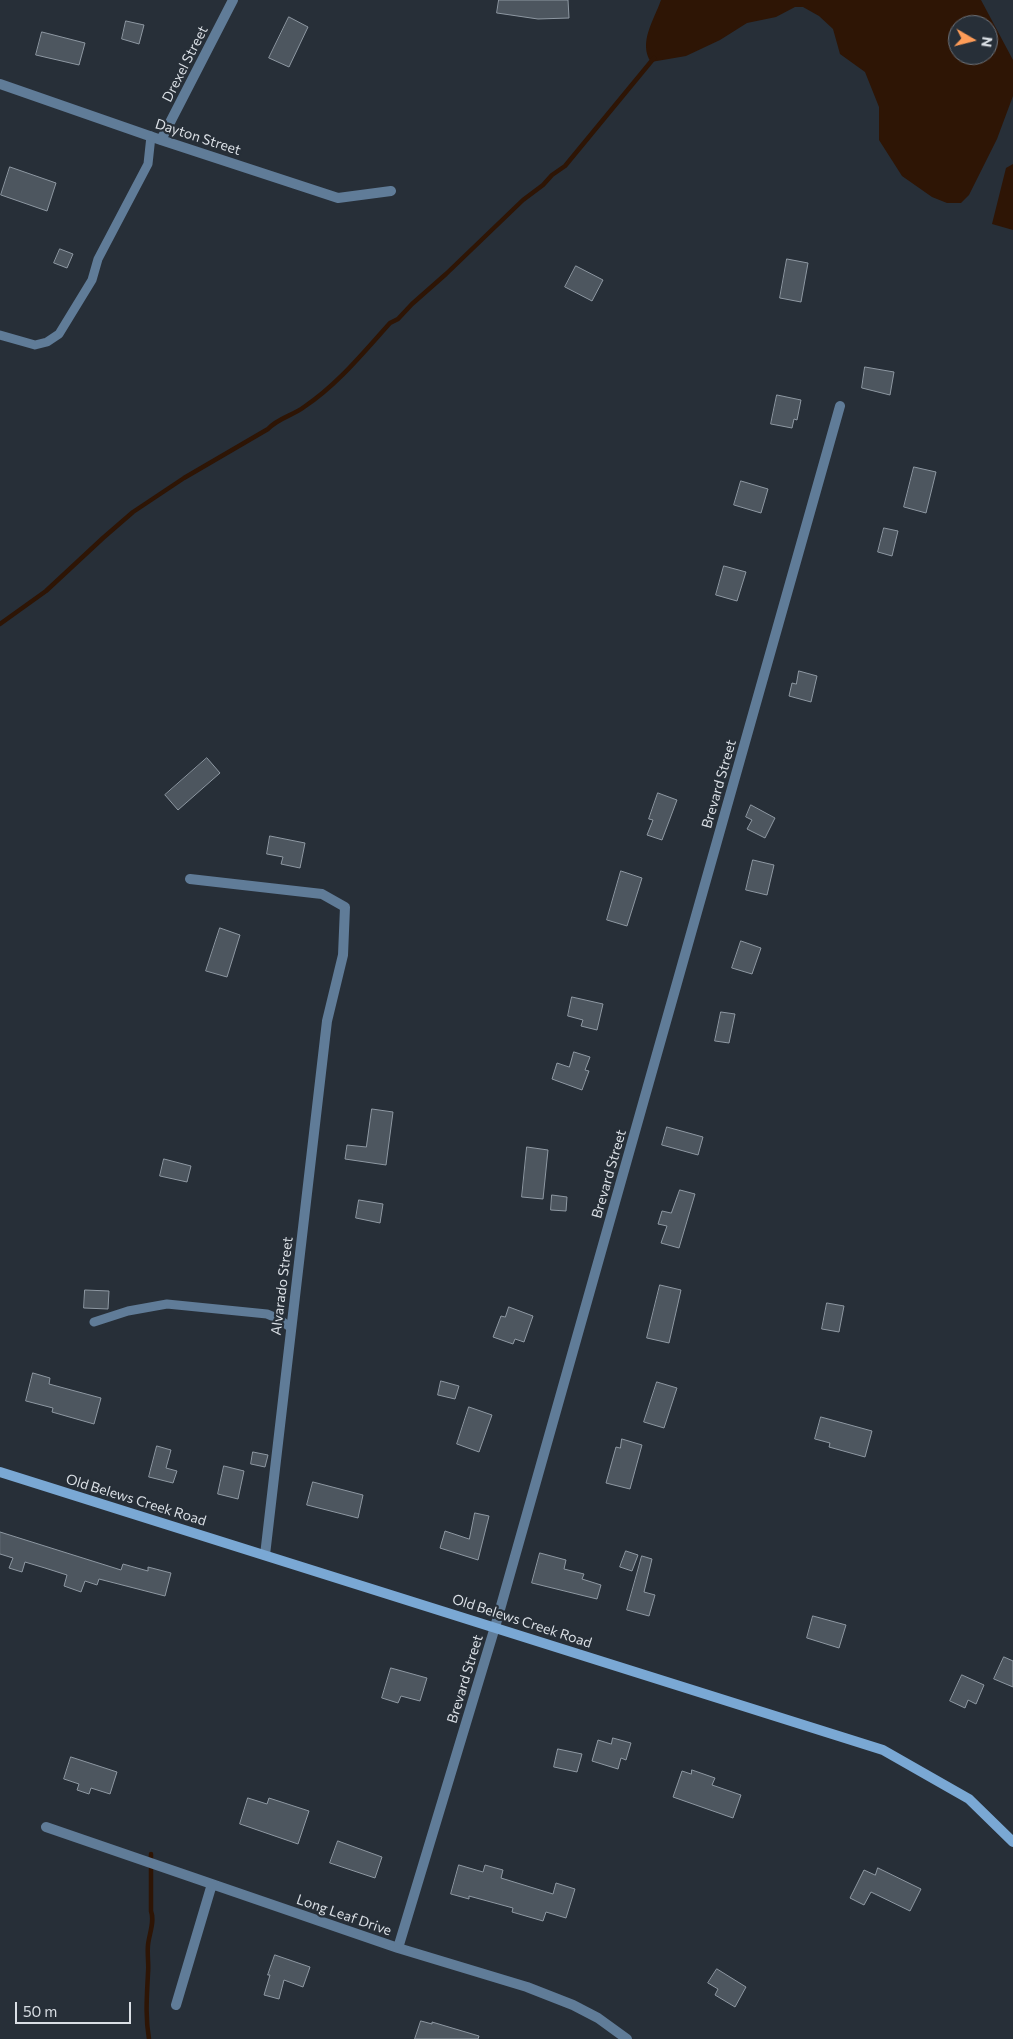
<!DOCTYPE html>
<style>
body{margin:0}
#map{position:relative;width:1013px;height:2039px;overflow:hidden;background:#272f38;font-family:Commissioner,sans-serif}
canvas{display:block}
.north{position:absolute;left:948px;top:15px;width:50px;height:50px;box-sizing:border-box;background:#272f38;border:1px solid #6f757d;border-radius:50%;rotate:98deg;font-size:14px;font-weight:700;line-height:20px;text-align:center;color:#dadfe5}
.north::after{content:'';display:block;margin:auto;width:18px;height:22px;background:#fe9c58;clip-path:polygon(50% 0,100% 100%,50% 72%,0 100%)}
.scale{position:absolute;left:15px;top:2002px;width:116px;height:22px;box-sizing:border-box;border:2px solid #dadfe5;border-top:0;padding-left:6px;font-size:15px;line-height:18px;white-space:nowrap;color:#dadfe5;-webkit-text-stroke:4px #272f38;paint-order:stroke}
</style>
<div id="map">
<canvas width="1013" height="2039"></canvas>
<div class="north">N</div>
<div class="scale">50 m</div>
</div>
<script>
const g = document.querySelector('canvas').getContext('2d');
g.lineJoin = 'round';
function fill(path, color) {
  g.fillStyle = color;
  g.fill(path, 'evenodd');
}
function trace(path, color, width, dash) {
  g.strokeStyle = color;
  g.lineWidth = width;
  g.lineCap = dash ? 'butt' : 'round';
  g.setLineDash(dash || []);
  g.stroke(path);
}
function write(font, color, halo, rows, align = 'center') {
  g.font = font + ' Commissioner,sans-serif';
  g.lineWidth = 4.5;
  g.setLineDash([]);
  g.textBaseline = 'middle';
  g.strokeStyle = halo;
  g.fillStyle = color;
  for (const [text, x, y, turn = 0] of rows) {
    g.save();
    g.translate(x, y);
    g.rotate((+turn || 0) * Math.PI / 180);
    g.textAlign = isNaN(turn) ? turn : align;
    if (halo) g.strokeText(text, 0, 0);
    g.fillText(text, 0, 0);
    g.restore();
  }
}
const water = new Path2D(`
 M661,0H981L1013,60V96L997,139L969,195L961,203H947L932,197L902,176L879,140V107L865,72L840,54L833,29L819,16L803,7H795L776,17L747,23L720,40L686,56L651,62C638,43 654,20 661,0ZM958,25H988V55H958Z
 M1013,164V230L992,224L1006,168Z`);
const stream = new Path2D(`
 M0,624L46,591L103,538L133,512L184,478L268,429C278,418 292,416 304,407C337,385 363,353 390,323L398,319L412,304L446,274L523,200L543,185L552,175L565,166L654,58
 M149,2039C145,2016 147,1995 148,1973C149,1964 147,1955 148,1945C149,1934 155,1922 151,1911V1854`);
const building = new Path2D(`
 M499,0H568L569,18L538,19L497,13Z
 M289,17L308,27L289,67L269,58Z
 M126,21L144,25L139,44L122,39Z
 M42,32L85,43L79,65L36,55Z
 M10,167L56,183L47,211L1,195Z
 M60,249L73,254L67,268L54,263Z
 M787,259L808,263L801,302L780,298Z
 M576,266L603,280L592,301L565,287Z
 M865,367L894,372L890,395L862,388Z
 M777,395L801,400L797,420L794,419L792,428L771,424Z
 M914,467L936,472L926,513L904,507Z
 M741,481L768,489L761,513L734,505Z
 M884,528L898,531L892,556L878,552Z
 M724,566L746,572L737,601L716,595Z
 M799,671L817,676L811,702L789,696L792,683L796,684Z
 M207,758L220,773L178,810L165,795Z
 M658,793L677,800L662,840L647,835L653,820L649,819Z
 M751,805L775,818L765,838L747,829L752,820L746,817Z
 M270,836L305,843L300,868L281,864L283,857L267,854Z
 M753,860L774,865L767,895L746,890Z
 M621,871L642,878L627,926L607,920Z
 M220,928L240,935L227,977L206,971Z
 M741,941L761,948L752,974L732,968Z
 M572,997L603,1004L597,1030L581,1026L583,1020L568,1016Z
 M721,1012L735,1014L729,1043L715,1041Z
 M574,1052L590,1057L585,1070L589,1071L582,1090L552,1079L557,1063L569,1067Z
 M372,1109L393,1112L386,1165L345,1159L347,1145L366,1147Z
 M667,1127L703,1137L698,1155L662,1145Z
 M527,1147L548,1150L543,1199L522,1197Z
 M164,1159L191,1166L187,1182L160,1176Z
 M680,1190L695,1194L679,1248L661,1243L667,1226L658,1224L662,1211L671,1213Z
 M552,1195L567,1197L566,1211L551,1210Z
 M359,1200L383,1204L380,1223L356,1218Z
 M660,1285L681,1290L669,1343L647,1338Z
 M85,1290L109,1291L108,1309L84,1308Z
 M827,1303L844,1306L839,1332L822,1329Z
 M509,1307L533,1316L524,1342L515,1339L513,1344L493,1337L501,1316L505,1317Z
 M33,1373L50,1378L49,1384L101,1398L94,1424L52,1412L53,1408L26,1401Z
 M441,1381L459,1386L455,1399L438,1395Z
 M657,1382L677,1388L664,1428L644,1422Z
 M469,1407L492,1415L479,1452L457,1444Z
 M821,1417L872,1431L865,1457L829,1447L830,1443L815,1439Z
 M622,1439L642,1445L630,1489L606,1483L616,1447L620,1448Z
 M157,1446L171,1450L166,1468L177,1471L173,1483L149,1477Z
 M253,1452L268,1455L265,1467L251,1464Z
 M224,1466L244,1471L238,1499L218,1494Z
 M313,1482L363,1495L358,1518L307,1505Z
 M475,1513L489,1516L478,1560L440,1548L445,1531L469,1539Z
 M0,1532L121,1570L123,1564L148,1571V1567L171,1573L165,1596L99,1579L97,1585L85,1581L81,1592L64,1586L67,1575L45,1568L25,1562L22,1572L9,1568L13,1558L0,1554Z
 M626,1551L638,1555L632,1571L620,1567Z
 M540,1553L566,1560L564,1569L584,1574L582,1579L601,1585L597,1599L532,1583Z
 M642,1556L652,1559L644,1592L655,1595L649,1616L627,1610Z
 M813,1616L846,1625L839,1648L807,1638Z
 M1004,1657L1013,1661V1687L994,1679Z
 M391,1668L427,1678L420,1701L401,1696L398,1703L382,1698Z
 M962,1675L984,1685L976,1704L968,1700L965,1708L950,1701Z
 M613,1738L631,1743L626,1760L621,1758L618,1769L592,1761L598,1740L611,1744Z
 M558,1749L582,1754L577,1772L554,1767Z
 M71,1757L117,1772L110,1794L91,1788L89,1794L77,1790L79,1784L64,1779Z
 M692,1770L715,1778L712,1785L741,1795L733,1818L673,1797L682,1771L691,1774Z
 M248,1798L267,1804L269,1798L309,1811L298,1844L240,1824Z
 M338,1841L382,1857L375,1878L330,1863Z
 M459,1865L483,1872L485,1865L503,1870L501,1878L553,1894L556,1883L575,1889L566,1918L546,1912L543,1921L512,1912L513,1908L469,1896V1899L451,1894Z
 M878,1868L921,1889L910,1911L871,1892L864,1905L850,1898L864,1870L875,1875Z
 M275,1955L310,1967L303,1987L284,1980L279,1999L264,1995L270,1975H268Z
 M717,1969L746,1987L735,2007L715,1995L718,1989L708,1983Z
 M421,2021L432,2024V2022L479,2036L478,2039H415Z`);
const lane = new Path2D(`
 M0,335L35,345L47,342L59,334L92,280L98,259L148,164L151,136
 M94,1322L128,1311L167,1304L267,1314L279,1319L291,1328`);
const street = new Path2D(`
 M0,84L161,140L338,198L391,191
 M161,140L233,0
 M190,879L322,894L345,907L343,955L327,1021L265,1555
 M46,1827L398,1948L527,1987L573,2005L598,2018L627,2039
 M398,1948L495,1627L840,406
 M176,2005L212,1884`);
const secondary = new Path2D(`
 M0,1472L883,1750L969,1799L1013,1842`);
const streetNames = [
 ["Drexel Street",185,64,-63],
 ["Dayton Street",198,137,18],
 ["Brevard Street",719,784,-74],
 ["Brevard Street",609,1174,-74],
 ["Alvarado Street",282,1286,-83],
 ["Old Belews Creek Road",136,1500,17],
 ["Old Belews Creek Road",522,1621,18],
 ["Brevard Street",465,1679,-73],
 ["Long Leaf Drive",344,1915,19]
];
fill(water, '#2e1505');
trace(stream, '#2e1505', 4.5);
fill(building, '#4d565f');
trace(building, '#8e98a2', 1);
trace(lane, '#607c98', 9);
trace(street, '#607c98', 10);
trace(secondary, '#7aa8d4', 10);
write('14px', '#dadfe5', '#272f38', streetNames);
</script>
